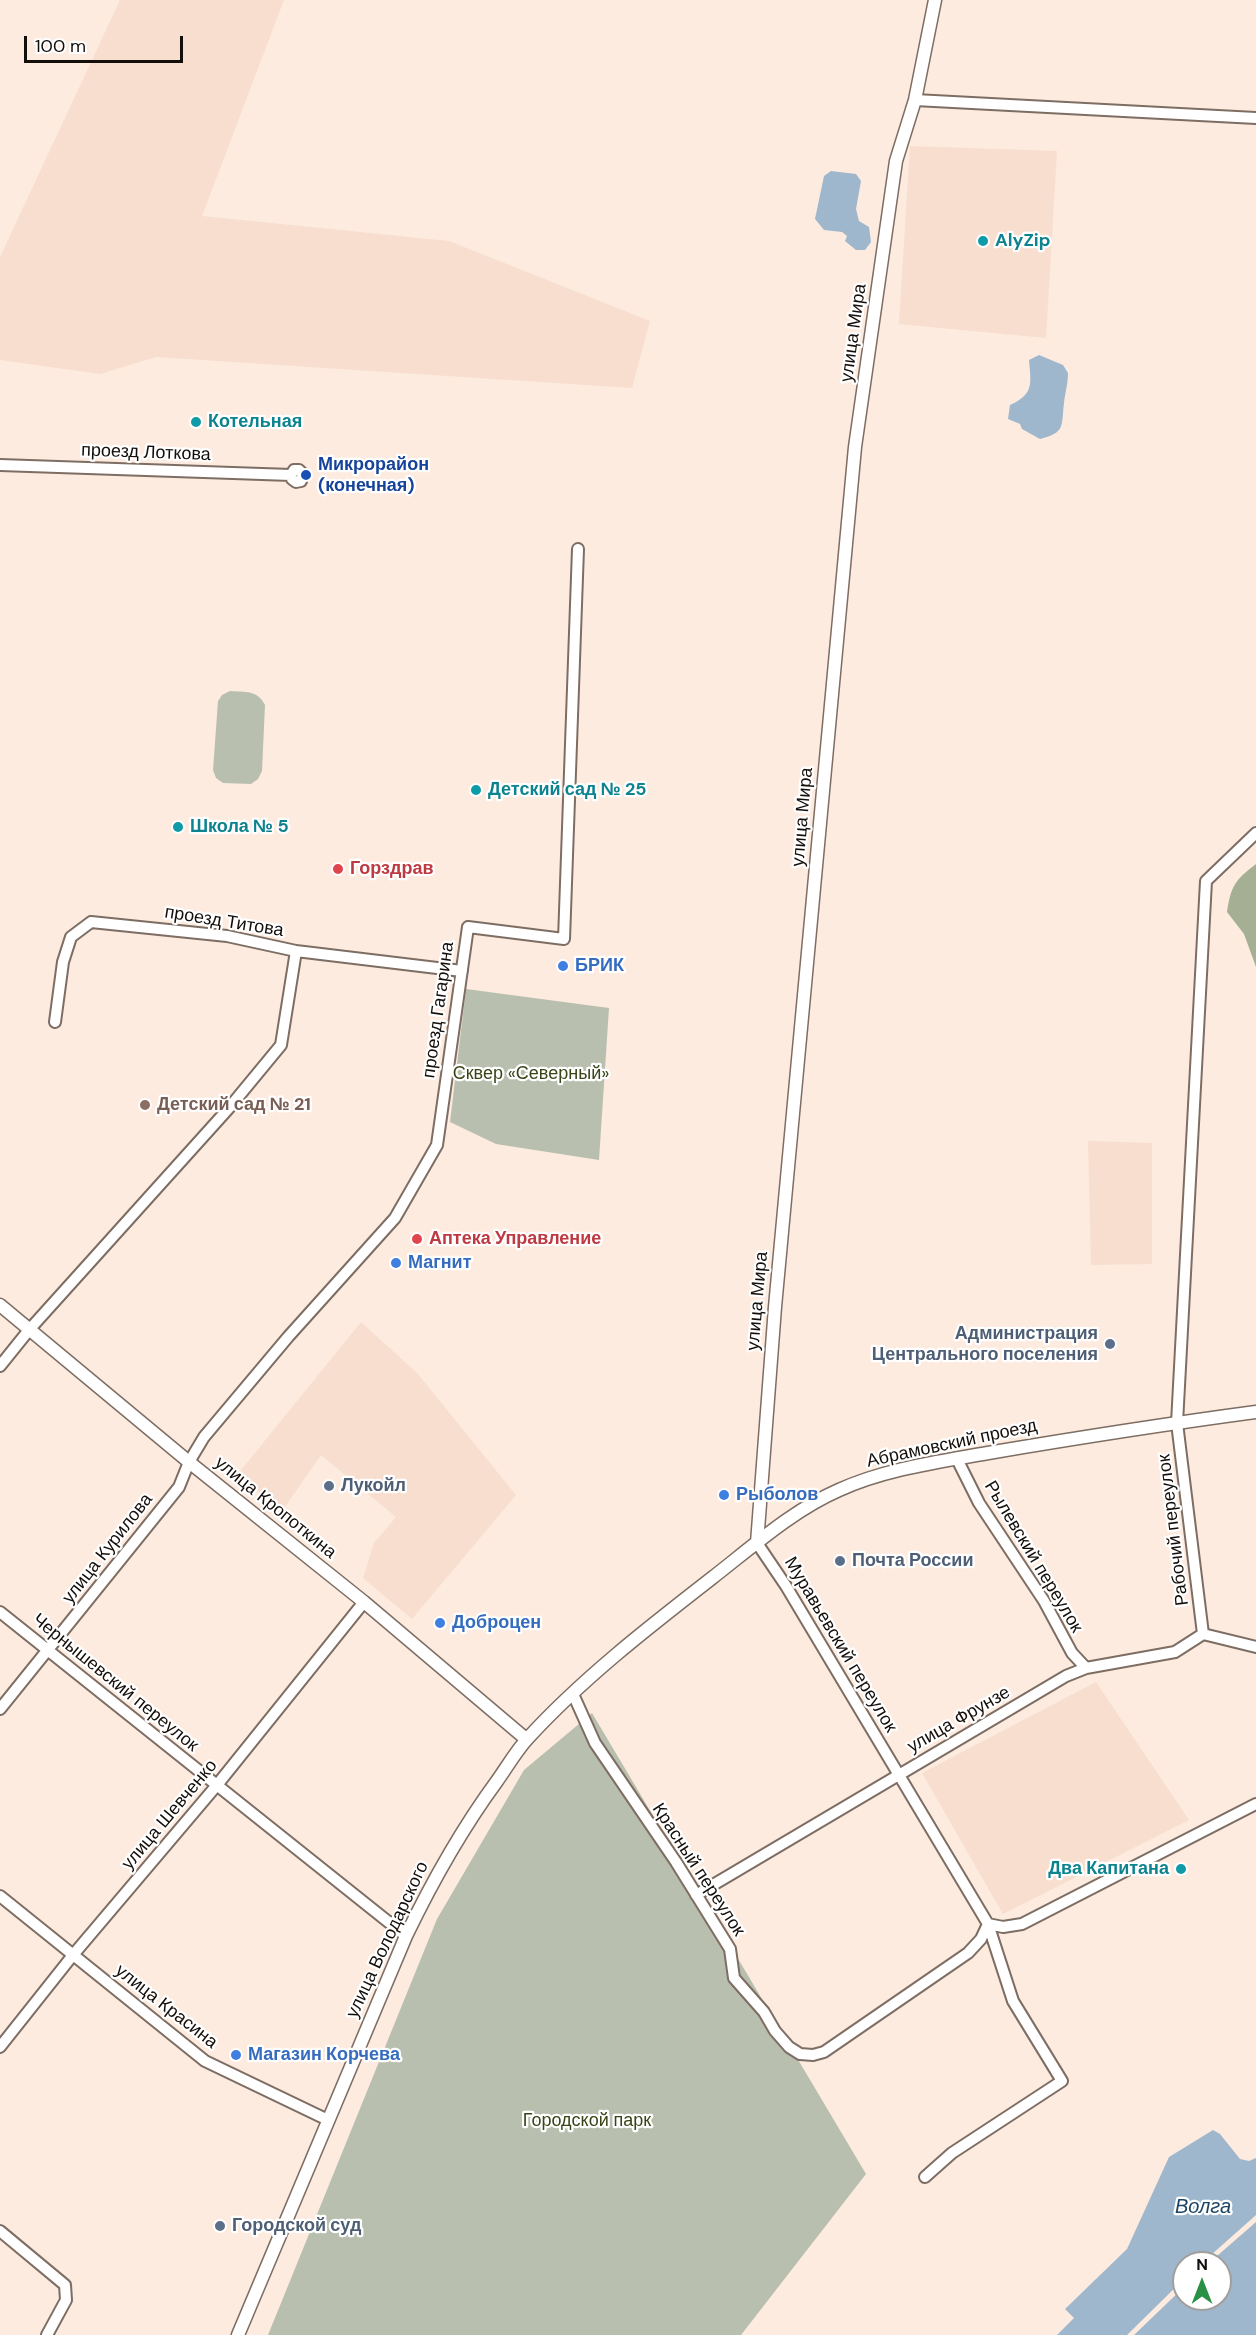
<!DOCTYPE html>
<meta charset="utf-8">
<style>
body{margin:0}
#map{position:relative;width:1256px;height:2335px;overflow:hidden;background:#fdebdf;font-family:"DM Sans",sans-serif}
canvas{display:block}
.north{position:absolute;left:1172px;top:2251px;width:60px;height:60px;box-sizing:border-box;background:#fff;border:2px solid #a19f9d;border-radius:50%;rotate:0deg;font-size:16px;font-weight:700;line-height:24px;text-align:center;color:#140e0a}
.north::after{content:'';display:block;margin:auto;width:21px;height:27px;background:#299046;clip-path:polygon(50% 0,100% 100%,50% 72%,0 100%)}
.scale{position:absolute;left:24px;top:36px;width:159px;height:27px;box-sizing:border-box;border:3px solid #140e0a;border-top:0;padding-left:8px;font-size:18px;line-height:21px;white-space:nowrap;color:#140e0a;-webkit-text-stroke:4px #fff;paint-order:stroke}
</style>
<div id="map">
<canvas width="1256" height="2335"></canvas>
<div class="north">N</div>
<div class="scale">100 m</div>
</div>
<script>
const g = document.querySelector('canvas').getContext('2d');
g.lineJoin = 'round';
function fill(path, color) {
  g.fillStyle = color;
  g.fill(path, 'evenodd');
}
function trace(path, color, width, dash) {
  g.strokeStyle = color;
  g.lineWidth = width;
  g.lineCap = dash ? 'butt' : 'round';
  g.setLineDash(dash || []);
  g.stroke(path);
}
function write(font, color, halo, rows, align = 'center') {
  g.font = font + ' "DM Sans",sans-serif';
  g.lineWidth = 4.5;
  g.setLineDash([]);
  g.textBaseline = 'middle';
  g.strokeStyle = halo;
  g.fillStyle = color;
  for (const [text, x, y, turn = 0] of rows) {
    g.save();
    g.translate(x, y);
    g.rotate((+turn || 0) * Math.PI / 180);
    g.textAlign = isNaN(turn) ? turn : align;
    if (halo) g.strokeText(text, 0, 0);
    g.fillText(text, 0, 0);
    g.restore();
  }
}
const built = new Path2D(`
 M120,0H284L202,216L449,241L650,321L632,388L156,357L100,374L0,360V257Z
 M910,146L1057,151L1046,338L899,324Z
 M1088,1141L1152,1143V1264L1091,1265Z
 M361,1322L417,1373L516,1495L412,1619L363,1578L374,1543L396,1517L321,1455L282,1511L238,1474Z
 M1096,1682L1189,1820L1003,1914L922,1773Z`);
const green = new Path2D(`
 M230,691C245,692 258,690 265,705L262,771L258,779L251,784L223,783L216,778L213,770L218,701L222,695Z
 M466,989L609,1008L599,1160L496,1144L450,1122Z
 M592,1713L866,2174L741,2335H268L437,1919L524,1770Z`);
const forest = new Path2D(`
 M1256,864V967L1244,934L1227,912C1231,886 1235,880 1256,864Z`);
const water = new Path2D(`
 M831,171L856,174L861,181L856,209L859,221L869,227L871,242L865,250H856L845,241L847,236L842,232L824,230L815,219L824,176Z
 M1039,355L1063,365L1068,373C1068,384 1065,393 1064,403C1061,427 1066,432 1040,439L1022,429L1020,424L1008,419L1010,405C1034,394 1031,384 1029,360Z
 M1213,2130L1220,2134L1240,2159L1249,2161L1256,2158V2335H1057L1074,2318L1065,2309L1127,2249L1169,2157ZM1184,2263H1220V2299H1184Z`);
const pier = new Path2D(`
 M1256,2215V2222L1209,2263H1202Z
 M1184,2279V2287L1134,2335H1127Z`);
const minor = new Path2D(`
 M915,100L1256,118
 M0,465L291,475L294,470H299L303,474L301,481L296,482L292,479L291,475
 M55,1022L63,962L71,937L91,922L227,936L296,951L462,971
 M0,1366L29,1330L229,1108L281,1045L296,951
 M957,1459L979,1503L1044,1601L1072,1653L1086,1668
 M757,1543L786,1586L988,1924L1013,2001L1062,2081L952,2153L925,2177
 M0,1612L406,1936
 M1203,1634L1177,1423L1206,881L1256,833
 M573,1694L595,1743L676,1862L730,1949L734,1978L764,2012L775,2031L789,2047L800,2054L813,2055L824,2052L968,1953L981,1939L988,1924L1003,1927L1022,1924L1256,1804
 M0,1709L179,1487L189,1462L204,1437L288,1337L395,1218L437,1145L468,927L564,939L578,549
 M696,1895L1066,1676L1086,1668L1175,1652L1203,1634L1256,1647
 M0,1896L205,2061L328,2120
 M0,2047L73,1955L217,1785L364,1602
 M0,2231L65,2285L66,2300L47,2335`);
const tertiary = new Path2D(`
 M0,1305L189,1462L364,1602L526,1739
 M757,1543L775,1307L855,447L896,161L915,100L935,0
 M238,2335L406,1936C432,1882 461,1830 497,1781C507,1767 516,1751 528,1738C583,1678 649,1627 712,1578C752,1547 793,1510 839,1490C885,1469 938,1462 988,1453C1077,1438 1166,1424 1256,1412`);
const markers = [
 [983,241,6,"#0f9aa8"],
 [196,422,6,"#0f9aa8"],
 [306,475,6,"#1a4fb4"],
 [476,790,6,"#0f9aa8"],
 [178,827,6,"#0f9aa8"],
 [338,869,6,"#e0444e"],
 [563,966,6,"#3f7fe0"],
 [145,1105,6,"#8d6e63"],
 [417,1239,6,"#e0444e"],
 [396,1263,6,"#3f7fe0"],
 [1110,1344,6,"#5c6f8a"],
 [329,1486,6,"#5c6f8a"],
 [724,1495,6,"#3f7fe0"],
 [840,1561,6,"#5c6f8a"],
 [440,1623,6,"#3f7fe0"],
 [1181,1869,6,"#0f9aa8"],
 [236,2055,6,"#3f7fe0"],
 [220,2226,6,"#5c6f8a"]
];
const cultureNames = [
 ["AlyZip",995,241],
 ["Котельная",208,422],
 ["Детский сад № 25",488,790],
 ["Школа № 5",190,827],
 ["Два Капитана",1169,1869,"right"]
];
const streetNames = [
 ["улица Мира",854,333,-82],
 ["проезд Лоткова",146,453,2],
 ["улица Мира",803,817,-85],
 ["проезд Титова",224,922,9],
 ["проезд Гагарина",439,1010,-82],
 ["улица Мира",758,1301,-85],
 ["Абрамовский проезд",952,1444,-12],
 ["улица Кропоткина",275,1508,39],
 ["Рабочий переулок",1174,1530,-97],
 ["улица Курилова",108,1549,-52],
 ["Рылевский переулок",1033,1557,59],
 ["Муравьевский переулок",840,1645,59],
 ["Чернышевский переулок",115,1683,39],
 ["улица Фрунзе",959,1720,-30],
 ["улица Шевченко",170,1815,-50],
 ["Красный переулок",698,1870,57],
 ["улица Володарского",388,1940,-65],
 ["улица Красина",166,2007,38]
];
const transitNames = [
 ["Микрорайон",318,465],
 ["(конечная)",318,486]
];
const healthNames = [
 ["Горздрав",350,869],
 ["Аптека Управление",429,1239]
];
const shopNames = [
 ["БРИК",575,966],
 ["Магнит",408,1263],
 ["Рыболов",736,1495],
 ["Доброцен",452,1623],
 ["Магазин Корчева",248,2055]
];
const parkNames = [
 ["Сквер «Северный»",531,1074],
 ["Городской парк",587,2121]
];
const educationNames = [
 ["Детский сад № 21",157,1105]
];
const serviceNames = [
 ["Администрация",1098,1334,"right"],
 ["Центрального поселения",1098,1355,"right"],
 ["Лукойл",341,1486],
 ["Почта России",852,1561],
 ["Городской суд",232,2226]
];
const waterNames = [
 ["Волга",1203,2208]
];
fill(built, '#f7dece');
fill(green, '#b9bfae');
fill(forest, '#a5af93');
fill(water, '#9fb7cc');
fill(pier, '#fdebdf');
trace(minor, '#7d6d63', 14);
trace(tertiary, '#7d6d63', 15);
trace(minor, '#fff', 10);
trace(tertiary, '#fff', 12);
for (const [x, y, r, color] of markers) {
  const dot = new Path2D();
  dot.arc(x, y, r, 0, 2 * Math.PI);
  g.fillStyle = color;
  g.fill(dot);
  trace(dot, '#fff', 2);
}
write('bold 18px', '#0d838f', '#fff', cultureNames, 'left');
write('18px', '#140e0a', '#fff', streetNames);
write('bold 18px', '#164399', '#fff', transitNames, 'left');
write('bold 18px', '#be3a42', '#fff', healthNames, 'left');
write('bold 18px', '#366cbe', '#fff', shopNames, 'left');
write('18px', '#384517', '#fff', parkNames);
write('bold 18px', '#785e54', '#fff', educationNames, 'left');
write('bold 18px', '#4e5e75', '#fff', serviceNames, 'left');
write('italic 20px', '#1d4464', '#fff', waterNames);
</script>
